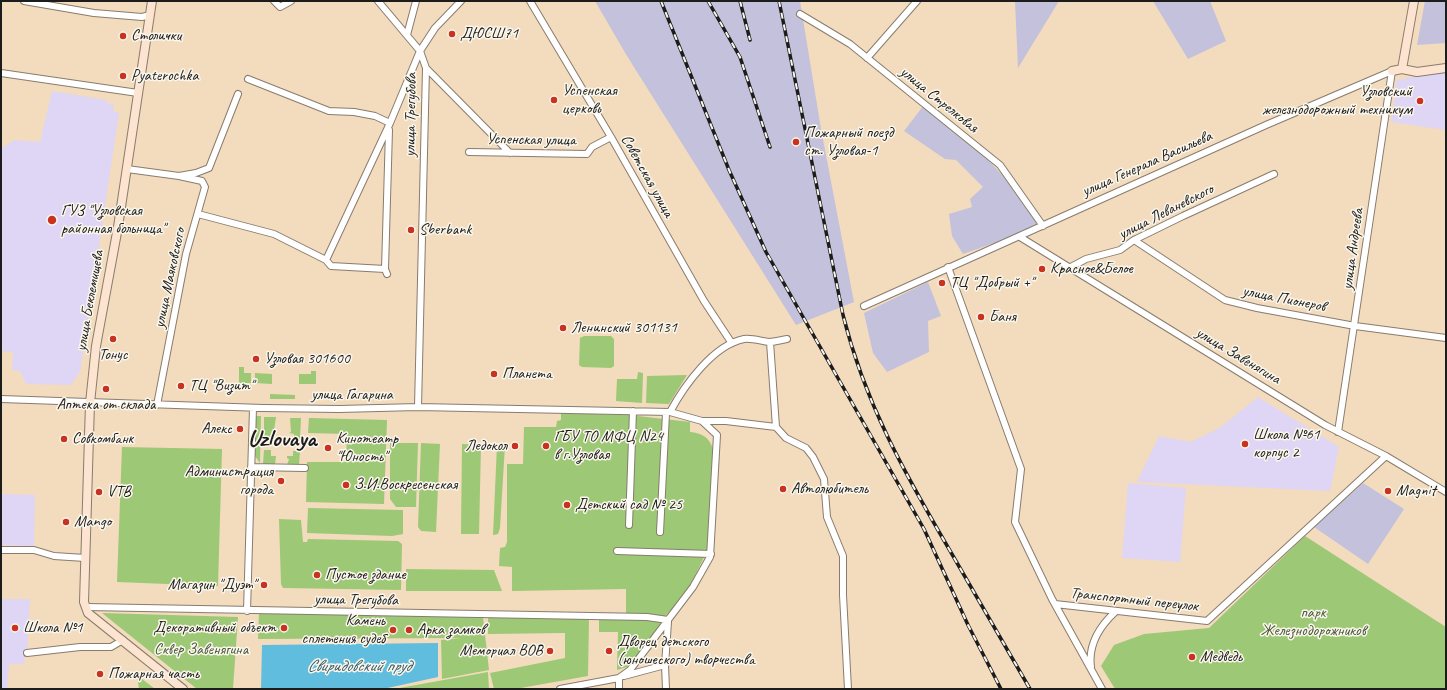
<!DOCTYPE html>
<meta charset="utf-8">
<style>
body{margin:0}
#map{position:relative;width:1447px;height:690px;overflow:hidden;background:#f3dbbe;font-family:Caveat,sans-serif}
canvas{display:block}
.frame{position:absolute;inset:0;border:2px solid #1c1c1c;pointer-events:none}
</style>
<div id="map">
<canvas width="1447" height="690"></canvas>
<div class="frame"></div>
</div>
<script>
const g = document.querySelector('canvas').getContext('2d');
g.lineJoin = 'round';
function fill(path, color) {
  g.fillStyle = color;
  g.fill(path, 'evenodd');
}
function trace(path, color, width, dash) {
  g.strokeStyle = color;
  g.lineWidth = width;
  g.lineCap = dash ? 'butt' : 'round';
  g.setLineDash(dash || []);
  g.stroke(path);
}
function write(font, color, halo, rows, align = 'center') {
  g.font = font + ' Caveat,sans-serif';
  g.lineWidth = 3;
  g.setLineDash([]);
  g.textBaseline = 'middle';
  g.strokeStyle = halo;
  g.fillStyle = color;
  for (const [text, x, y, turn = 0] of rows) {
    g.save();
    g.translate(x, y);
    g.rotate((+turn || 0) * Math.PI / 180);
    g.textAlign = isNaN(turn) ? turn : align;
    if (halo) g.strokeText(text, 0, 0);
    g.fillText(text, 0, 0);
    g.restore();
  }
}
const built = new Path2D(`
 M1446,71V130L1391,122L1397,80Z
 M52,91L106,100V103L114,104L113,111L119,113L80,372L71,385L26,384L20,371L12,370L13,352L1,351V149L14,140L40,142Z
 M1258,397L1339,447L1330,491L1137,482L1159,436L1191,442L1221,427Z
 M1128,483L1186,488L1180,562L1122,558Z
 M1,494L35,495L34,546L1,545Z
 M1,599H30L27,656H25L24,664H9L7,689H1Z`);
const industrial = new Path2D(`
 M595,1H800L821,129L854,302L796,325L627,56Z
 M1015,1H1059L1018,68Z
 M1153,1H1210L1226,41L1188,59Z
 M1425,1H1446V43L1417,45Z
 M924,105L990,162L1004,177L1039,226L1006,240L991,244L963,254L952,236L949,214L972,207L970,199L983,187L956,160L945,159L904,131Z
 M928,282L941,316L928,321L929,352L887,372L873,353L864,313Z
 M1363,483L1404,509L1368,564L1314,527Z`);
const green = new Path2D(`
 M584,336H611L614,339V366L611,368L582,367L579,365L580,338Z
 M239,367H244V373H251V383H239Z
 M311,371H316V384H299V374H311Z
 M638,372L643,373L642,403L616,401L617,379H637Z
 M255,373L272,374V384L255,383Z
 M687,375L669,404L646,403L647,376Z
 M270,394L295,395V399H270Z
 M561,413L629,415L690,422V432C702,433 709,437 713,449L708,549L692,582L678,603L665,616L626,614V589L512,591V567L499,566L500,548L505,547L507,542V464H523L524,427H556L557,421L561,420Z
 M256,416H261L260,463L255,456Z
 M264,417H276L274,431L276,433H271V438H264Z
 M290,418H301L300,439H294V434L289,433L291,432Z
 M309,418L387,420L384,504L306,502L307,462H346L347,434L308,433Z
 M390,439L396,443H418L416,507H396L390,499Z
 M421,443L440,444L436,532L421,531L418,527Z
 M462,444L481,445L479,534H461Z
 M497,445H505L500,528L498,534L493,535Z
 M122,447L222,449L218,586L117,582Z
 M264,450H271V456H276L275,464H263Z
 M293,451H300L299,465H287L289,459L287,458V456H293Z
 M308,508L403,510V534L392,536L307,533Z
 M279,519L301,520L303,542H307L308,539L398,541L402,544L401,590L283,588L281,584Z
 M1305,536L1446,627V689H1115L1101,666L1114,645L1144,634L1209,628Z
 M406,569L494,570L502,591H406Z
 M102,613L238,617L233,689H197Z
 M259,613L483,617L489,670L442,679L441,640L461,638L258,639Z
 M488,618H589L588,676L515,689H494L490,673L565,658V633L488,634Z
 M599,618L665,620L627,667L617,670L618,632H599Z
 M488,672L489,689H394Z
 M137,675L155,689H139Z`);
const water = new Path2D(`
 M438,643V677L383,689H261L262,645Z`);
const street = new Path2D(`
 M24,1L94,13L142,17L150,15
 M274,1L280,7L291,1
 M378,1L420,51L426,68L418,407
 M530,1L611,137L704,301L731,342
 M800,14L850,44L1000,165L1043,226
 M407,35L416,1
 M867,58L917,1
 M426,68L510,153
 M1,73L138,93
 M248,79L329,111L354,112L375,116L390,123
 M469,152L587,154L592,147L611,137
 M127,169L179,176L196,173L209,168L238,94
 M198,214L274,234L326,260
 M1020,237L1325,425L1386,456L1446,492
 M1134,240L1225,300L1257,308L1355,326L1446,338
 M948,267L1021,469L1015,522L1052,599L1102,689
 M1069,268L1086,259L1120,250L1134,240L1183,216L1274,174
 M385,269L389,130
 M387,274L385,269L331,266L326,260L390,123L420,51L435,28L461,1
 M864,306L1266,125L1392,71
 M770,342L776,427L786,438L806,448L813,457L824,479L827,517L843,556V595L848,689
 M1,399L263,408L339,409L418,407L670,412L702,421L717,435L710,557L693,587L630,670L619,678L560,689
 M157,405L186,254L205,187L202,181L179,176
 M670,412C684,386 713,345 744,339C752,338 761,341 769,342C774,342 781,340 787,339
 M702,421H726L776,427
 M1338,432L1392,71
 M251,467L305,468
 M629,525L633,411
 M660,532L666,413
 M1,550H34L54,556L85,558
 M617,551L711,554
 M1055,604L1207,621L1386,456
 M86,607L647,617L668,620
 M247,611L253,408
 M27,653L80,647H111L123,640
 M1091,667C1088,645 1100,626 1115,612
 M624,676L665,665
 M619,678V689
 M666,689L665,665L668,622`);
const secondary = new Path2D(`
 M152,1L118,227L96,346L90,403L84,602L88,613L183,689
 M1402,69L1414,1
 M1392,71L1402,69L1417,72L1446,68`);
const rail = new Path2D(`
 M661,1L729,170L766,252L924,529L968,625L1001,689
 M708,1L740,57L770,147
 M740,1L750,40
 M779,1L843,315C865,403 904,472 949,549C976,596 1003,642 1030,689`);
const markers = [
 [452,34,4,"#c8321e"],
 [123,36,4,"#c8321e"],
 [123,76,4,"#c8321e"],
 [554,100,4,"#c8321e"],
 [1420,101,4,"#c8321e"],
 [796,142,4,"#c8321e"],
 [52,220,5,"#c8321e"],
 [411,230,4,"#c8321e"],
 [1042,269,4,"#c8321e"],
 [942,283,4,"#c8321e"],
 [981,317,4,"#c8321e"],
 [563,328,4,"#c8321e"],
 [113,339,4,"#c8321e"],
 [256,359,4,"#c8321e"],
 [494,374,4,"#c8321e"],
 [181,386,4,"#c8321e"],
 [106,389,4,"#c8321e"],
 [240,429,4,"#c8321e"],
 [64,439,4,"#c8321e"],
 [1245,444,4,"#c8321e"],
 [515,446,4,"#c8321e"],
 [546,446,4,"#c8321e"],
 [328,448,4,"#c8321e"],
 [281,481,4,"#c8321e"],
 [346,485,4,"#c8321e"],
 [783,489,4,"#c8321e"],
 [1388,491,4,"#c8321e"],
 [99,492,4,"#c8321e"],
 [567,505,4,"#c8321e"],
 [66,522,4,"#c8321e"],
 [317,575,4,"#c8321e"],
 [264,585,4,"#c8321e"],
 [15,628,4,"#c8321e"],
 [284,628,4,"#c8321e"],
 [393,630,4,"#c8321e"],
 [409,630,4,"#c8321e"],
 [550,651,4,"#c8321e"],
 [609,651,4,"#c8321e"],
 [1192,657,4,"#c8321e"],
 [100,674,4,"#c8321e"]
];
const poiNames = [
 ["ДЮСШ71",460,34],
 ["Столички",131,36],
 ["Pyaterochka",131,76],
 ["Успенская",562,91],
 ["церковь",562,109],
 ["Узловский",1412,92,"right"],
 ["железнодорожный техникум",1412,110,"right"],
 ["Пожарный поезд",804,133],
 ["ст. Узловая-1",804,151],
 ["ГУЗ \"Узловская",61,211],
 ["районная больница\"",61,229],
 ["Sberbank",419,230],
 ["Красное&Белое",1050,269],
 ["ТЦ \"Добрый +\"",950,283],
 ["Баня",989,317],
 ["Ленинский 301131",571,328],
 ["Тонус",113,355,"center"],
 ["Узловая 301600",264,359],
 ["Планета",502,374],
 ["ТЦ \"Визит\"",189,386],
 ["Аптека от склада",106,405,"center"],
 ["Алекс",232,429,"right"],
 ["Школа №61",1253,435],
 ["корпус 2",1253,453],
 ["ГБУ ТО МФЦ N24",554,437],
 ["в г.Узловая",554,455],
 ["Совкомбанк",72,439],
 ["Кинотеатр",336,439],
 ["\"Юность\"",336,457],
 ["Ледокол",507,446,"right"],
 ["Администрация",273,472,"right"],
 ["города",273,490,"right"],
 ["З.И.Воскресенская",354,485],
 ["Автолюбитель",791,489],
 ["Magnit",1396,491],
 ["VTB",107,492],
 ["Детский сад № 25",575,505],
 ["Mango",74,522],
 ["Пустое здание",325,575],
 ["Магазин \"Дуэт\"",256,585,"right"],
 ["Камень",385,621,"right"],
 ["сплетения судеб",385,639,"right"],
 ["Школа №1",23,628],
 ["Декоративный объект",276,628,"right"],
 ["Арка замков",417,630],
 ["Дворец детского",617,642],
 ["(юношеского) творчества",617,660],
 ["Мемориал ВОВ",542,651,"right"],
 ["Медведь",1200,657],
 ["Пожарная часть",108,674]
];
const streetNames = [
 ["улица Стрелковая",939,100,39],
 ["улица Трегубова",411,115,-89],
 ["Успенская улица",531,140,1],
 ["улица Генерала Васильева",1147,164,-24],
 ["Советская улица",647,176,61],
 ["улица Леваневского",1166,212,-27],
 ["улица Андреева",1353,249,-82],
 ["улица Маяковского",170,278,-78],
 ["улица Пионеров",1284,299,11],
 ["улица Беклемищева",90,301,-80],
 ["улица Завенягина",1238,356,31],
 ["улица Гагарина",352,395],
 ["улица Трегубова",356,600,1],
 ["Транспортный переулок",1134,600,6]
];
const parkNames = [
 ["парк",1313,613],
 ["Железнодорожников",1313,631],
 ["Сквер Завенягина",201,650]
];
const waterNames = [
 ["Свиридовский пруд",359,667]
];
const townNames = [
 ["Uzlovaya",282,440]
];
fill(built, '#dfd5f5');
fill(industrial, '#c3c1db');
fill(green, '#9dc875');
fill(water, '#60bdde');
trace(street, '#887c6d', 8);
trace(secondary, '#887c6d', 10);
trace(street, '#fff', 6);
trace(secondary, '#fde4d1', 8);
trace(rail, '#1c1c1c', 3.5);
trace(rail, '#fbf7ec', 2, [6]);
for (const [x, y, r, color] of markers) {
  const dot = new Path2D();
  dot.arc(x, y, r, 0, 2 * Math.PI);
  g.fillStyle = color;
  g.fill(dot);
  trace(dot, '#fbf7ec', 1.5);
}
write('16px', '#1c1c1c', '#fbf7ec', poiNames, 'left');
write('16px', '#1c1c1c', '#fbf7ec', streetNames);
write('16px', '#49583b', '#fbf7ec', parkNames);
write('italic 17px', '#375c6a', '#fbf7ec', waterNames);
write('bold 24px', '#1c1c1c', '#fbf7ec', townNames);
</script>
